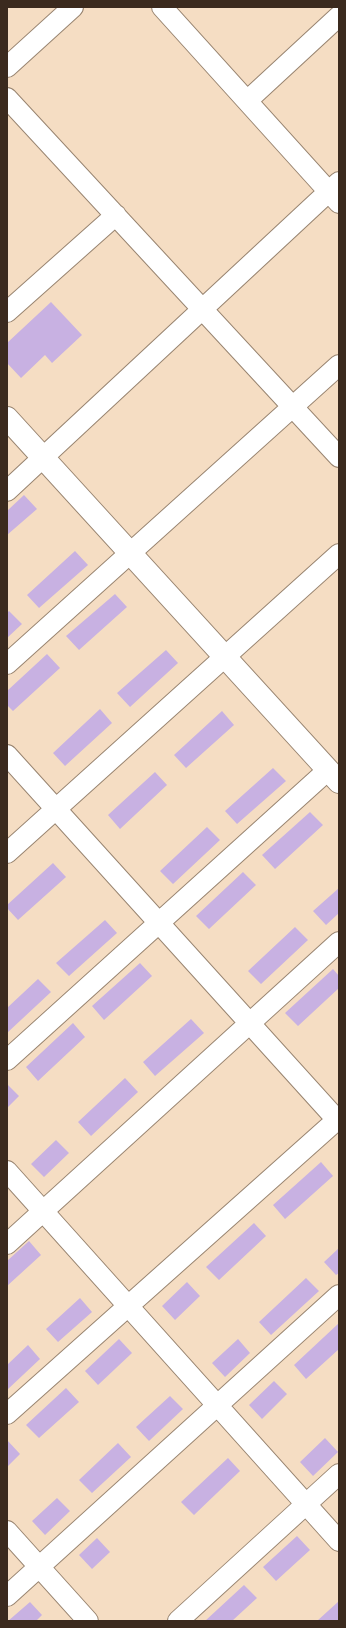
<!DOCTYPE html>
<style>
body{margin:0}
#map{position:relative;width:346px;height:1628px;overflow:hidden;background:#f5ddc3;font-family:"Patrick Hand",sans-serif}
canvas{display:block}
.frame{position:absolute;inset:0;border:8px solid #3b2a1e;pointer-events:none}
</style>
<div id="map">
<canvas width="346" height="1628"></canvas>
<div class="frame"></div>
</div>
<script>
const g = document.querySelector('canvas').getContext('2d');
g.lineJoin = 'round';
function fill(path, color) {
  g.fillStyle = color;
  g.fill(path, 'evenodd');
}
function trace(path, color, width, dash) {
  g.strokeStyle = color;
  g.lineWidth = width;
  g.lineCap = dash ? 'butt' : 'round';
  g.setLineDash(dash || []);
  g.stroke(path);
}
const building = new Path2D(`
 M51,302L82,335L52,363L45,355L21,378L7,363V343Z
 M24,495L37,509L7,535V511Z
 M75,551L88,565L39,608L27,595Z
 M115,594L127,607L79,650L66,636Z
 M9,611L22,624L7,638V613Z
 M166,650L178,663L130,707L117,693Z
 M47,654L60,668L13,711L7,705V691Z
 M100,709L112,723L65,766L53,753Z
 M222,711L234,725L186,768L174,755Z
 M273,768L286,781L237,824L225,811Z
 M155,772L167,785L120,829L108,815Z
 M310,812L323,825L275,869L262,855Z
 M207,827L220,840L173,884L160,871Z
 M53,863L66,877L18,920L7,908V905Z
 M243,872L256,885L209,929L196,916Z
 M339,888V913L326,925L313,911Z
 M105,920L117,933L69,976L56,963Z
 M295,927L308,940L261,984L248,971Z
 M140,963L152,976L104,1020L92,1006Z
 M333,969L339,976V988L298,1026L285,1013Z
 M38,979L51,992L7,1033V1008Z
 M191,1019L204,1033L155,1076L143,1062Z
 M73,1023L85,1037L38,1081L26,1067Z
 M125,1078L138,1092L91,1136L78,1122Z
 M7,1084L19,1096L7,1108Z
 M56,1140L69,1153L44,1177L31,1164Z
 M321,1162L333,1176L285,1219L273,1205Z
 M254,1223L266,1236L219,1280L206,1267Z
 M29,1241L41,1255L7,1286V1261Z
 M339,1248V1273L336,1275L324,1262Z
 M306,1278L319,1291L271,1335L259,1322Z
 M187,1282L200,1296L175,1320L162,1306Z
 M80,1298L92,1312L58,1342L46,1329Z
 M339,1323V1349L306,1379L294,1365Z
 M119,1339L132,1353L98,1385L85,1371Z
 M238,1339L250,1353L225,1377L212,1363Z
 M28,1345L40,1359L7,1390V1365Z
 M274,1381L287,1394L262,1419L249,1405Z
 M66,1388L79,1402L39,1438L26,1425Z
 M170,1396L183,1409L149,1441L136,1427Z
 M325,1438L338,1452L313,1476L300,1462Z
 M7,1440L20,1454L7,1467Z
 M118,1443L131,1457L92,1493L79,1480Z
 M228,1458L240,1471L194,1515L181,1502Z
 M57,1498L70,1511L45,1535L32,1521Z
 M297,1536L310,1550L276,1581L263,1567Z
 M97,1538L110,1552L92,1569L79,1555Z
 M244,1585L257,1598L232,1621H205Z
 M339,1601V1621H317Z
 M30,1602L42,1615L36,1621H8Z`);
const minor = new Path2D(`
 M162,7L339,203
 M7,67L73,7
 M7,98L339,457
 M247,101L339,16
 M7,312L116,215
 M7,491L339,182
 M7,664L339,365
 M7,755L339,1122
 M7,853L339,554
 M7,1060L328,770
 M7,1171L339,1541
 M7,1244L339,942
 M7,1414L339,1118
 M7,1531L88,1621
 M7,1596L339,1295
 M178,1621L339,1474`);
const tertiary = new Path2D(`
 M7,418L339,782`);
fill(building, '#c8b1e2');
trace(minor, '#988470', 22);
trace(tertiary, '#988470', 24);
trace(minor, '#fff', 20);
trace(tertiary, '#fff', 22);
</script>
